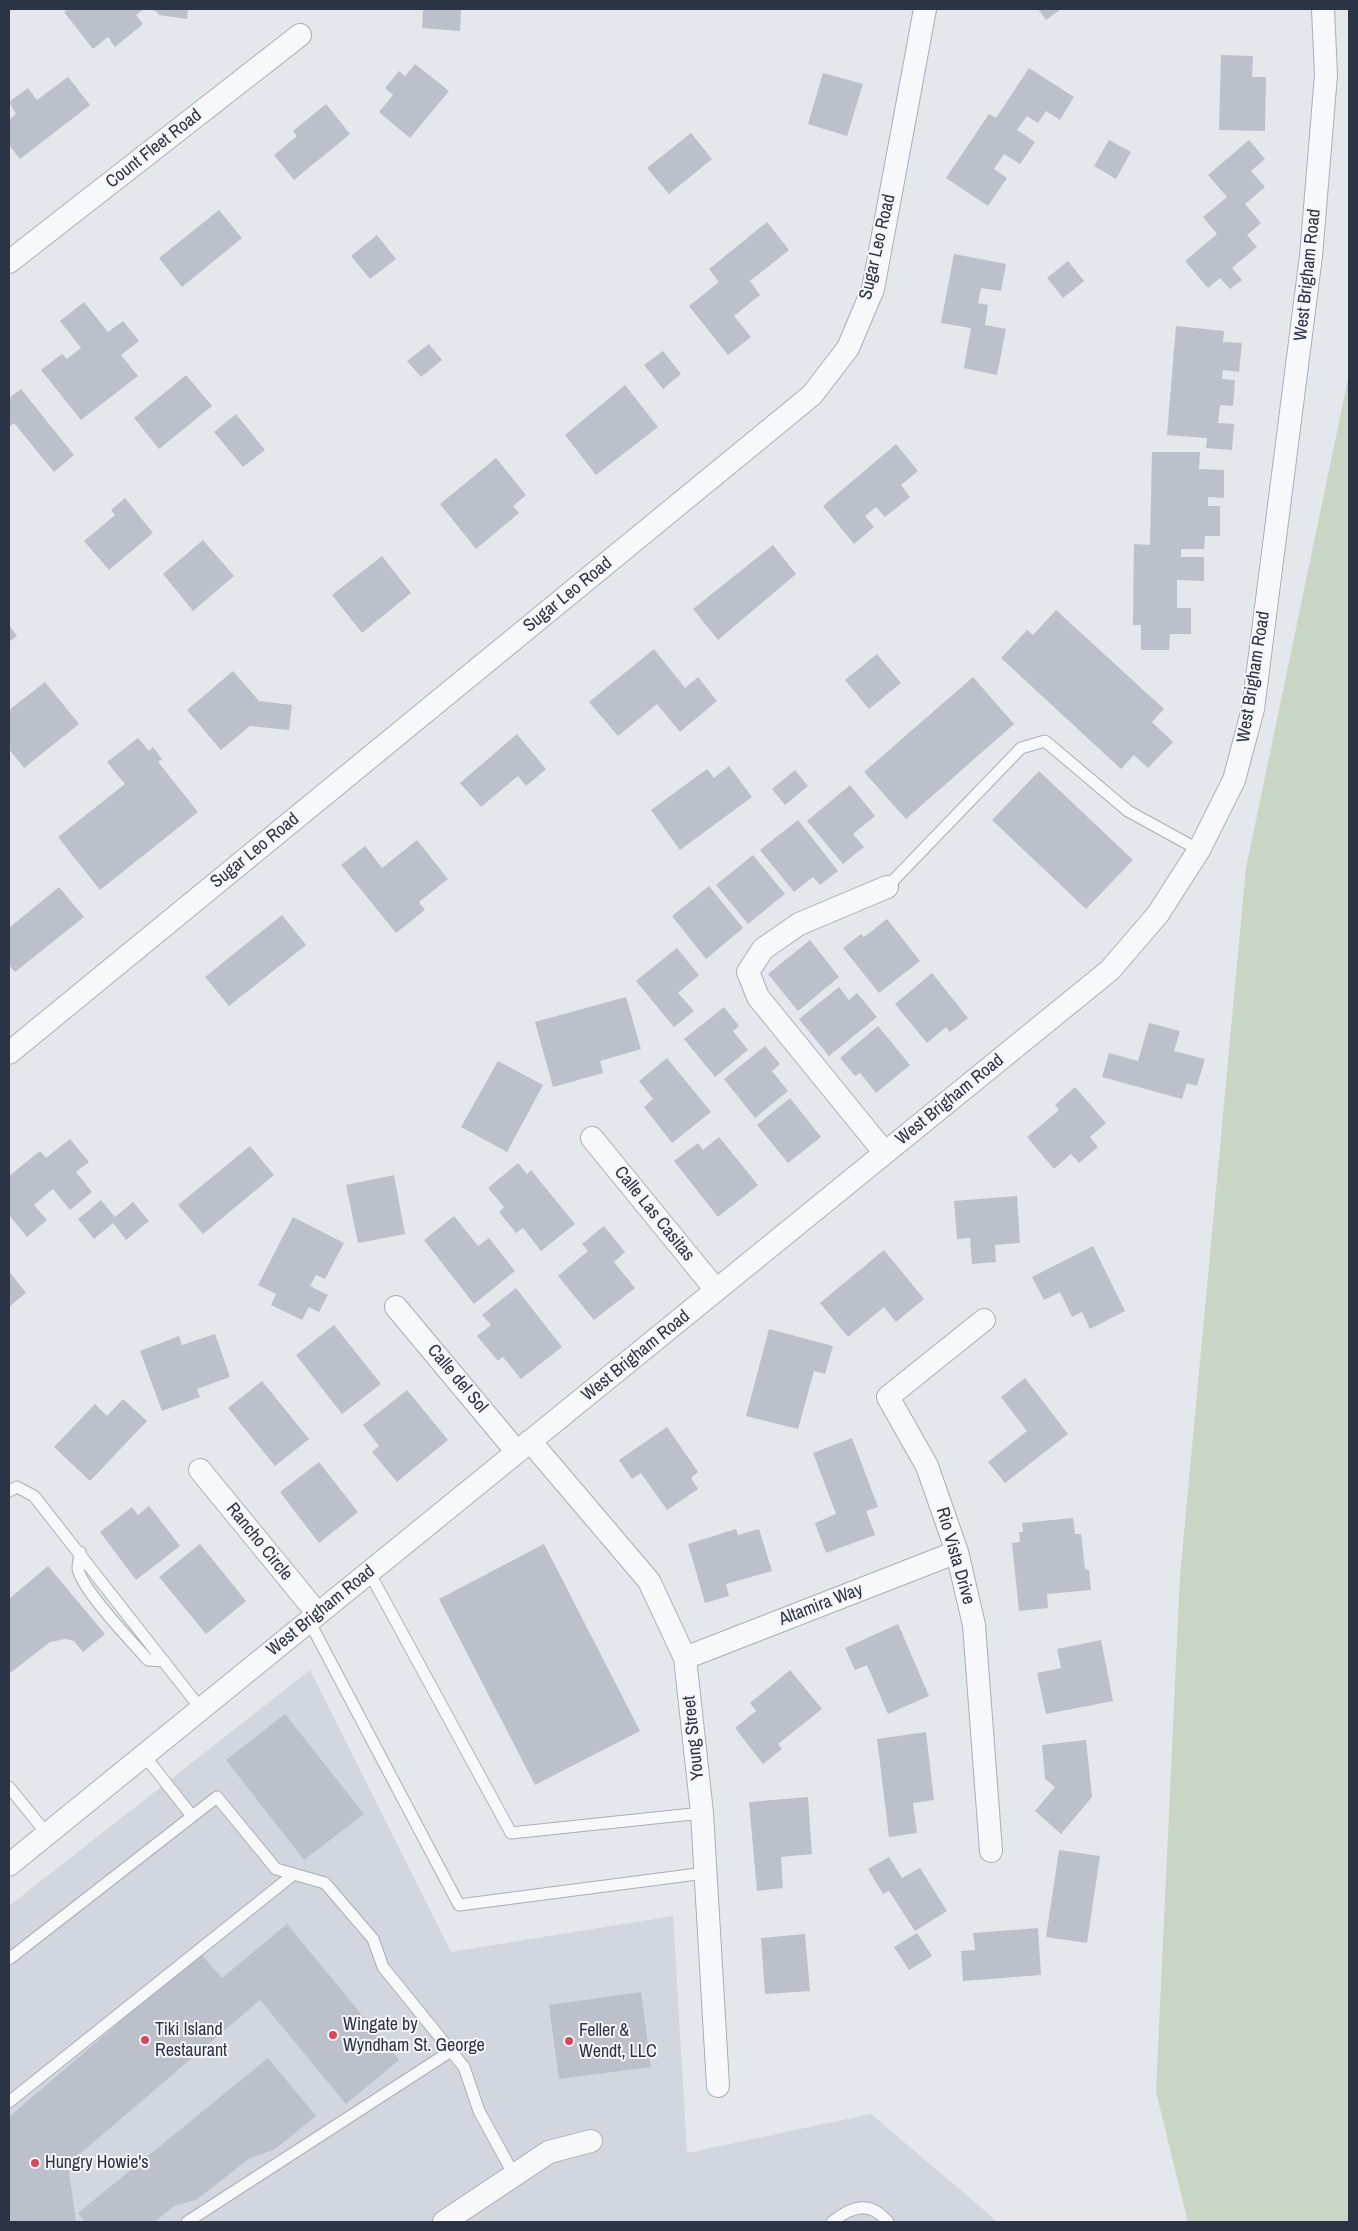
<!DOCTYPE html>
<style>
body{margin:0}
#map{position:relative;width:1358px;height:2231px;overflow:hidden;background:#e4e7ec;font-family:"Archivo Narrow",sans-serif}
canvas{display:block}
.frame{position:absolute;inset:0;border:10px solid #2b3445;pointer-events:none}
</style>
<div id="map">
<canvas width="1358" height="2231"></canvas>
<div class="frame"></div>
</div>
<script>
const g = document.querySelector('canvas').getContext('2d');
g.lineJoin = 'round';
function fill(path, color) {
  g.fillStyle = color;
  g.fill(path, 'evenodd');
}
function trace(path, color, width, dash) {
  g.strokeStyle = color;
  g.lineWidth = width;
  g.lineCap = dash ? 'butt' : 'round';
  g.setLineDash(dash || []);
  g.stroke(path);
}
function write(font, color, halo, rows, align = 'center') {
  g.font = font + ' "Archivo Narrow",sans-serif';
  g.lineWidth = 4;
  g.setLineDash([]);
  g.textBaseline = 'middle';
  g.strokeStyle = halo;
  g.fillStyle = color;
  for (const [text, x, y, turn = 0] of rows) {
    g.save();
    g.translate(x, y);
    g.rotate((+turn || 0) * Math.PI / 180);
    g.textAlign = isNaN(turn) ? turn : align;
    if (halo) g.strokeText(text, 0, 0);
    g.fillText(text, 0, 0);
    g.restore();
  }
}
const built = new Path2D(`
 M310,1670L451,1952L673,1916L687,2153L871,2114L998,2222H9V1906Z`);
const green = new Path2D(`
 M1349,374V2222H1188L1156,2092L1180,1576L1246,868Z`);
const building = new Path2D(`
 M69,9H144L136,15L143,24L115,47L108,37L93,49L64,12Z
 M147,9H188L187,19L159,15L156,11Z
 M423,9H461L460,31L422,28Z
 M1038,9H1061L1046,20Z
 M1221,55L1253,56L1252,77H1266L1265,131L1219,130Z
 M415,64L449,91L410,138L379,112L393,95L385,88L399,71L405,76Z
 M1029,68L1074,97L1060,120L1046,111L1038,123L1027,116L1017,130L1035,142L1020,164L1004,154L994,169L1007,178L988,206L946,178L989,114L996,118Z
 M823,73L863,84L847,136L808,124Z
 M68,77L90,105L20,159L9,145V120L16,114L9,102L28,88L37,100Z
 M326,104L350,134L294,180L274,155L297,136L293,131Z
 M691,133L712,159L669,194L647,168Z
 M1109,140L1131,152L1116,179L1094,166Z
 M1249,140L1265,159L1251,171L1265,187L1245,204L1261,223L1247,235L1257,247L1232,268L1242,280L1230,289L1220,278L1208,288L1185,261L1217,234L1203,217L1227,197L1208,175Z
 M219,210L242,238L182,287L159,258Z
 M767,222L789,250L750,281L760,295L734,316L751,337L728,355L689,306L719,282L709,269Z
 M377,235L396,259L370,279L351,256Z
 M954,254L1006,264L1001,291L981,288L978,303L988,305L985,325L1006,329L997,375L964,368L971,328L941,323Z
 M1068,261L1084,281L1063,298L1047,278Z
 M84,302L108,332L123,321L139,341L121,355L138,376L81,420L41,370L62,354L67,359L81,348L60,321Z
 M1176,326L1224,331L1223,342L1242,343L1239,372L1223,370L1222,379L1235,380L1233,406L1220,405L1218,423L1234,424L1232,450L1206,448L1207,438L1167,435Z
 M429,344L442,360L421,377L407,361Z
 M663,351L681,374L663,389L644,365Z
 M186,375L212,406L159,449L134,418Z
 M625,385L658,427L596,475L565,435Z
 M21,389L74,455L54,472L14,423L9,427V398Z
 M236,414L265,450L243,467L214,432Z
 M896,444L918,471L901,485L910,497L885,517L876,507L865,516L874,527L854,544L823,506Z
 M1152,452H1200L1199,469L1224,470V498L1208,497V506H1220V536H1205L1204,549H1181V557H1204V581L1177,580V608H1191V634H1170L1169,650H1141V625H1133L1134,544L1150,545Z
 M496,458L526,495L513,506L519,513L476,549L440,504Z
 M125,498L153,533L109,570L84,541L115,515L111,510Z
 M203,540L234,576L193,611L163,574Z
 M773,545L796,574L718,640L693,609Z
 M382,556L411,593L362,633L332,595Z
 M1056,610L1164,709L1152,722L1173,742L1148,768L1134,755L1121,769L1001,658L1027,630L1033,635Z
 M9,625L17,636L9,642Z
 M654,649L685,688L698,677L717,701L680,732L657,704L618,736L589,702Z
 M877,654L901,683L869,709L845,680Z
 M233,671L259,701L292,705L289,730L250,726L221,750L187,710Z
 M973,677L1014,724L906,819L864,772Z
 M45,682L79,724L24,768L9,749V710Z
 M517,734L546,769L526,786L518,776L481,807L460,783Z
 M138,738L149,751L153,747L162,759L158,762L198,812L100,890L58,837L125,784L107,762Z
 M729,766L752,797L680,850L651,810L707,769L714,778Z
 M795,770L808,786L785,805L772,789Z
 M1039,771L1133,860L1086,909L992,820Z
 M850,785L875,816L853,834L864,847L843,864L807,821Z
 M798,820L838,871L820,885L813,877L794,892L760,850Z
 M417,840L448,879L419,902L425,910L396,933L341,865L365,846L382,868Z
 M753,855L785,894L748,924L716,885Z
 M709,886L743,928L706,959L672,916Z
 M59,887L84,917L15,972L9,965V928Z
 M282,915L306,945L229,1006L205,977Z
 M887,919L920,961L879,993L843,948L861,934L864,937Z
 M810,940L839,977L798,1011L768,974Z
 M677,948L699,975L678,993L694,1011L674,1027L636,981Z
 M932,973L968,1018L950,1032L946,1027L927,1043L895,1004Z
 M839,987L849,1000L857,993L877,1017L829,1056L799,1019Z
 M626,997L641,1049L600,1061L603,1073L553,1087L535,1022Z
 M724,1007L739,1026L733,1031L748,1050L715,1077L684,1039Z
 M1149,1023L1180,1031L1174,1051L1205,1059L1197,1086L1187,1083L1182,1099L1102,1077L1109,1053L1138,1061Z
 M878,1026L910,1065L876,1093L860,1073L855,1076L840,1058Z
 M765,1046L780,1064L772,1071L788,1091L755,1118L724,1079Z
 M667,1058L711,1112L672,1143L644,1107L653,1099L639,1081Z
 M498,1061L543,1085L507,1152L461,1127Z
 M1075,1087L1106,1123L1090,1137L1098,1147L1079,1163L1071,1154L1054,1169L1027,1137L1059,1110L1055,1105Z
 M790,1098L821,1137L788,1163L757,1125Z
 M719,1137L758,1185L718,1217L674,1161L698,1143L703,1150Z
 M70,1139L89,1162L76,1172L92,1192L70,1210L53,1189L34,1205L47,1220L27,1237L9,1215V1176L40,1151L46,1158Z
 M250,1146L274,1175L203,1234L178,1205Z
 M518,1163L527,1174L531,1170L575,1224L541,1251L523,1228L516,1233L499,1212L504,1207L488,1188Z
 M394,1175L405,1234L358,1243L346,1185Z
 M1017,1196L1020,1243L995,1245L996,1262L972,1264L970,1238L957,1239L954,1201Z
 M101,1200L115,1217L133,1202L149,1221L126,1240L113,1223L94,1239L78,1219Z
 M454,1216L478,1246L489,1238L515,1271L474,1304L424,1240Z
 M293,1217L344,1243L325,1279L316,1275L310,1286L328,1295L319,1312L309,1307L302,1320L271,1305L276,1294L258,1285Z
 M604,1226L625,1252L614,1262L635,1288L594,1320L558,1276L588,1251L582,1244Z
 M1093,1246L1125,1311L1090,1329L1082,1312L1072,1317L1060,1292L1044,1300L1032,1277Z
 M884,1250L924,1299L896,1322L884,1307L848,1337L820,1303Z
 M9,1271L26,1293L9,1307Z
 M516,1288L562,1347L521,1379L503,1357L498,1361L477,1336L491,1325L482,1315Z
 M334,1325L381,1384L342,1414L296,1355Z
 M769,1329L833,1346L825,1374L814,1371L798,1429L746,1416Z
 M215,1334L230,1377L197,1389L200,1397L162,1411L140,1351L179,1336L182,1345Z
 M1025,1378L1068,1434L1005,1483L988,1462L1027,1431L1001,1397Z
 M262,1381L309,1439L275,1466L228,1408Z
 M407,1390L448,1440L397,1482L372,1452L379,1446L363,1425Z
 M123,1399L147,1421L90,1481L54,1447L95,1404L107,1416Z
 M667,1427L698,1472L691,1478L698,1489L667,1510L641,1473L632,1479L619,1460Z
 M852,1438L878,1507L866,1511L875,1535L826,1553L815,1523L836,1514L813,1453Z
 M319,1462L358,1512L319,1543L280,1492Z
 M149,1506L180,1546L136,1580L100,1532L132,1507L138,1515Z
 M1073,1518L1075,1534H1081L1085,1569L1089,1570L1091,1590L1047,1594L1048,1608L1019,1611L1012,1543L1020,1542L1019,1532H1023L1022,1523Z
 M736,1529L738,1535L759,1529L772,1571L726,1584L729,1596L705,1603L688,1544Z
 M200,1544L246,1601L206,1634L159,1577Z
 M544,1544L640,1731L535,1785L439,1599Z
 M48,1566L105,1634L83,1652L74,1641L65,1639L50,1642L9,1674V1599Z
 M898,1624L929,1696L888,1714L867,1665L855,1670L845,1648Z
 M1101,1640L1113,1701L1046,1714L1037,1673L1061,1668L1057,1649Z
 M790,1670L822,1709L778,1744L782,1749L763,1764L735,1728L756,1711L750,1703Z
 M285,1714L364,1814L304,1860L226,1760Z
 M926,1732L934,1800L913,1803L917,1833L889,1837L877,1739Z
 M1086,1740L1092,1797L1061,1834L1035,1811L1055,1787L1045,1779L1042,1745Z
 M808,1797L812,1854L781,1857L783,1888L757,1891L749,1802Z
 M1059,1850L1100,1856L1087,1943L1046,1937Z
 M889,1857L902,1878L920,1868L947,1911L915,1931L889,1891L883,1894L868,1869Z
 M287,1924L399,2060L346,2104L260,2000L68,2164L76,2222H9V2117L200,1953L222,1978Z
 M1038,1928L1041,1975L963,1981L961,1951L975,1950L973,1933Z
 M917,1933L932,1956L909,1970L894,1947Z
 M805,1934L810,1991L765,1994L761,1938Z
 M641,1992L651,2067L559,2079L549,2005Z
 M268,2058L316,2116L274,2150L250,2158L196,2200L174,2206L154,2222H85L78,2213Z`);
const service = new Path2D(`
 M887,887L1021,748L1045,741L1128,811L1199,850
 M9,1491L17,1487L34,1496L201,1709
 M80,1552C80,1557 78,1563 78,1568C80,1588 133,1643 148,1660L164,1661
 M369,1572L511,1833L702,1813
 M309,1621L459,1905L705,1873
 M144,1755L192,1816
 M9,1787L47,1834
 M9,1959L217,1797L276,1869L325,1883L373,1939L383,1967L464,2067L479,2111L514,2175
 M9,2102L294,1874
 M187,2222L451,2051
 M832,2222C852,2206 870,2200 888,2222`);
const minor = new Path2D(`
 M9,262L300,35
 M9,1053L812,395L848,348L873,289L925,9
 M592,1138L716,1290
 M885,1153L758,997L748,972L763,949L799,924L887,887
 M396,1307L517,1452
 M984,1320L888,1397L927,1466L957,1552L974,1625L991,1851
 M530,1441L649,1581L685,1658L702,1813L718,2086
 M200,1470L318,1614
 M685,1658L957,1552
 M9,1865L1110,970L1158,914L1199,850L1234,780L1253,709L1311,256L1326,75L1323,9
 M444,2222L549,2152L591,2141`);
const markers = [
 [333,2035,5,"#d1495b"],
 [145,2040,5,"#d1495b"],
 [569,2041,5,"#d1495b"],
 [35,2163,5,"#d1495b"]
];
const streetNames = [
 ["Count Fleet Road",154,149,-38],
 ["Sugar Leo Road",878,247,-77],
 ["West Brigham Road",1308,275,-84],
 ["Sugar Leo Road",568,595,-39],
 ["West Brigham Road",1254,677,-81],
 ["Sugar Leo Road",255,851,-39],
 ["West Brigham Road",950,1100,-39],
 ["Calle Las Casitas",654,1214,51],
 ["West Brigham Road",636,1356,-39],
 ["Calle del Sol",457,1379,50],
 ["Rancho Circle",259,1542,51],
 ["Rio Vista Drive",955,1556,74],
 ["Altamira Way",821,1605,-21],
 ["West Brigham Road",321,1611,-39],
 ["Young Street",694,1738,-96]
];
const poiNames = [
 ["Wingate by",343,2025],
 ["Wyndham St. George",343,2046],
 ["Tiki Island",155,2030],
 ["Restaurant",155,2051],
 ["Feller &",579,2031],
 ["Wendt, LLC",579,2052],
 ["Hungry Howie's",45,2163]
];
fill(built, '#d2d6de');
fill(green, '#c9d6c5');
fill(building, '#bbc0ca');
trace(service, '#a9aeb7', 13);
trace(minor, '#a9aeb7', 24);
trace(service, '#f7f8fa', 11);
trace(minor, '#f7f8fa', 22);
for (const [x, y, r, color] of markers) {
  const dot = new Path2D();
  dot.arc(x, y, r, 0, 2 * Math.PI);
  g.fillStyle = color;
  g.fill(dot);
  trace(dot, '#f4f6f9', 2);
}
write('18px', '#2b3445', '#f4f6f9', streetNames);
write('18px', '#2b3445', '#f4f6f9', poiNames, 'left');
</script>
